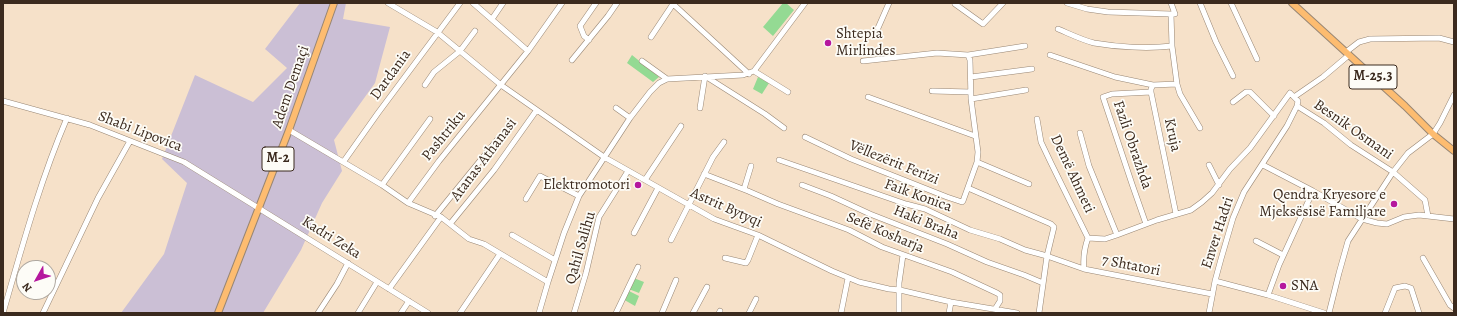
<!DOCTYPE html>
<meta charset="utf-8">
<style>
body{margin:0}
#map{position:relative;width:1457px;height:316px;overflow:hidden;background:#f6e1c9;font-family:Alegreya,serif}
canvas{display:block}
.frame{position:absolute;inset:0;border:4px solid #3b2a1e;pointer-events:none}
.north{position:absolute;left:16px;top:260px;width:40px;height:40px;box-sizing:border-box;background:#fdfcf7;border:1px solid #afa8a0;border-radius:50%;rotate:231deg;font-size:11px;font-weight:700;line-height:16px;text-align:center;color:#3b2a1e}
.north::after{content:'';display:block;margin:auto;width:14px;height:18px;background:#b5179e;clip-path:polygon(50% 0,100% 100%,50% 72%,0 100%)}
</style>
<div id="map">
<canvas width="1457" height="316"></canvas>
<div class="frame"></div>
<div class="north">N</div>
</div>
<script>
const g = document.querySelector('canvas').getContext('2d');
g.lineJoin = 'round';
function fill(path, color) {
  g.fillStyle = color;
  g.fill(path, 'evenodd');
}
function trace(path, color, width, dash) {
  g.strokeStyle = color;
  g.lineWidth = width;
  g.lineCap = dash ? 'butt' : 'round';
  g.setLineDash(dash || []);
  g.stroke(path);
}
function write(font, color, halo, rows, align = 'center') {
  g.font = font + ' Alegreya,serif';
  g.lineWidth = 3.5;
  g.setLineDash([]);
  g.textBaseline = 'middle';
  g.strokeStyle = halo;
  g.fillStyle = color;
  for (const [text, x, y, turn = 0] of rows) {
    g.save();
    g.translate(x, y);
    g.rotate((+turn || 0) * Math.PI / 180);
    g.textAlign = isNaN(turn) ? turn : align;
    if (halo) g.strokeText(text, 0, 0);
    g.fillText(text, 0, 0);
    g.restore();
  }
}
const industrial = new Path2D(`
 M300,3H346L343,19L390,27L375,83L334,140L342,171L322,203L301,250L263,313H121L164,254L187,183L162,159L195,75L253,102L287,68L265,49Z`);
const green = new Path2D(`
 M783,3H786L794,10L773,36L763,27Z
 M632,55L659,77L653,82L627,63Z
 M758,77L769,83L762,94L753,89Z
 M631,277L644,282L639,293L626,288Z
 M625,289L639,296L635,306L621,298Z`);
const minor = new Path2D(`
 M388,3L437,32L501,85L604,157L714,219L758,235L832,271L859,282L889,289L900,290L951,302L1017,313
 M473,3L528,51
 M672,3L749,74
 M1067,3L1087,9L1108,12L1171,14
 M1171,3L1175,14H1171L1172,46L1177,84
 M1200,3L1216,42L1233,76
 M1231,3L1257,59
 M955,4L983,24L1003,3
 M492,19L503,3
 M878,28L889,3
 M1058,29C1070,34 1082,40 1094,43C1117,47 1148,49 1172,46
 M651,37L673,4
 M589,40L584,36L580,26L596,3
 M1346,52L1359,42L1370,39L1439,38L1454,42
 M968,55L1025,46
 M1050,55L1115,77L1153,85
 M572,60L608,16L617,3
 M642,61L667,79
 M754,71L788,92
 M971,77L1032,69
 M425,85L434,72L460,51L475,31
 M932,91L971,92
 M868,97L975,136
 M1294,97L1298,101L1297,106
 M971,99L1026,90
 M3,101L90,125L184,162L428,313
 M1233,102L1246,92H1250L1274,116
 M616,108L630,118
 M700,108L705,76L765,114L784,128
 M1037,119L1041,142L1051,163L1088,238
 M289,130L382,185L408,203L441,217L469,239L484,244L548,282
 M1080,133L1089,166L1117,235
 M805,137L851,159L947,197L962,202L963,201L977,162L978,152L971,99L970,60L968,55L937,53L863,61
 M779,160L906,204L925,209L970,230L1000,239L1025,250L1047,256L1084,269L1212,294
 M344,161L378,113L460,3
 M977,162L1029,184
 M1209,165L1219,185
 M1263,165L1313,191L1362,219L1377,223L1387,224L1404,217L1419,215L1454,219
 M704,174L748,191L778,204L849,230L882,247L952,272L997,293L1000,295V301L995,309
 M645,180L681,126
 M382,185L430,119
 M802,185L831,196L870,214L947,244L987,262L1024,275L1043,283
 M968,188L1051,224L1054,227L1047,256L1039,313
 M744,189L751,166
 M526,199L540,176L579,196
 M408,203L439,161L528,51L562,3
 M1176,214L1151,92V89L1153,85L1177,84L1180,94L1200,128
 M435,216L497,140
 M450,224L494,170L536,111
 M1146,224L1132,184L1103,97L1112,94L1151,92
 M634,233L658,188
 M512,235L555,260
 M1088,238L1105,239L1117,235L1157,220L1191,210L1202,202L1212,193L1230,169L1250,148L1290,93L1294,97L1323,77L1349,55
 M671,240L713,157L724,142
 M1256,241L1283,255
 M725,258L746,263L748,260L758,235
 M1423,258L1450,305L1454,308
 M1084,269C1083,258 1084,249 1088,238
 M1215,281L1268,295L1324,313
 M389,289L441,217
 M1268,295L1279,265L1313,191
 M3,313C22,247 40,181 67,118
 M43,313L98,198L130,141
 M318,313L337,284L348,263
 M358,313L377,282
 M401,313L409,301
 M460,313L500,254
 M539,313L548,282L564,233L579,196L630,118L650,92L659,83L667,79L743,75L754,71L805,3
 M574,313L586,273L599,217L628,171
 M616,313L638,267
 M662,313L676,280
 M693,313L707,287
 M719,313L720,311
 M749,313L756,299
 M841,313L848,278
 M899,313V283L903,255
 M949,313L951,302
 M1209,313L1215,281L1221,259L1233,218L1244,192L1287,126L1297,106L1324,123L1351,145L1393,172L1425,200L1428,216
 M1329,313L1339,273L1348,241L1393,172L1408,153L1433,134L1440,123L1454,95
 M1385,313L1395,288L1405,286L1411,288L1419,313`);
const major = new Path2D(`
 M1292,3L1405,106L1433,134L1454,151
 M218,313L289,130L334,3`);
const markers = [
 [828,43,4,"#b5179e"],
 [638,185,4,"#b5179e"],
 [1394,204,4,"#b5179e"],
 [1283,286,4,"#b5179e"]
];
const shields = [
 [1373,77,48],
 [278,159,32]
];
const shieldNames = [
 ["M-25.3",1373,77],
 ["M-2",278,159]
];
const poiNames = [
 ["Shtepia",836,34],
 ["Mirlindes",836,51],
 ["Elektromotori",630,185,"right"],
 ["Qendra Kryesore e",1386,195,"right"],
 ["Mjeksësisë Familjare",1386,212,"right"],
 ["SNA",1291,286]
];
const streetNames = [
 ["Dardania",391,75,-54],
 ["Adem Demaçi",291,87,-71],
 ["Besnik Osmani",1353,130,35],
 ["Shabi Lipovica",140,132,21],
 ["Kruja",1172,135,78],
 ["Pashtriku",444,136,-51],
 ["Fazli Obrazhda",1132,145,71],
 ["Atanas Athanasi",484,160,-53],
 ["Vëllezërit Ferizi",894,163,22],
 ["Demë Ahmeti",1072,174,65],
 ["Faik Konica",918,196,20],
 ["Astrit Bytyqi",726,208,24],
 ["Haki Braha",926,223,22],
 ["Sefë Kosharja",885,233,23],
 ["Enver Hadri",1218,233,-72],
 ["Kadri Zeka",331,238,32],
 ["Qahil Salihu",581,248,-74],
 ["7 Shtatori",1131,266,11]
];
fill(industrial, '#cbbfd5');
fill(green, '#94da93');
trace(minor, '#988674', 6);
trace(major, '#988674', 8);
trace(minor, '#fff', 5);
trace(major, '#fdbc70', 6);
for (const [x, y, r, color] of markers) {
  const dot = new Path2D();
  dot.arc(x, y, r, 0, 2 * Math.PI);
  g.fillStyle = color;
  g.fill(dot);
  trace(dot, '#fdfcf7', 1.5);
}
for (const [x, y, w] of shields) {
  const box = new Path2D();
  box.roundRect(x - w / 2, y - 12, w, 24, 3);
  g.fillStyle = '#fdfcf7';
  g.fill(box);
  trace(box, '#3b2a1e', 1);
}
write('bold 14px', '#3b2a1e', null, shieldNames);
write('15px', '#3b2a1e', '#fdfcf7', poiNames, 'left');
write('15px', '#3b2a1e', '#fdfcf7', streetNames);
</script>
